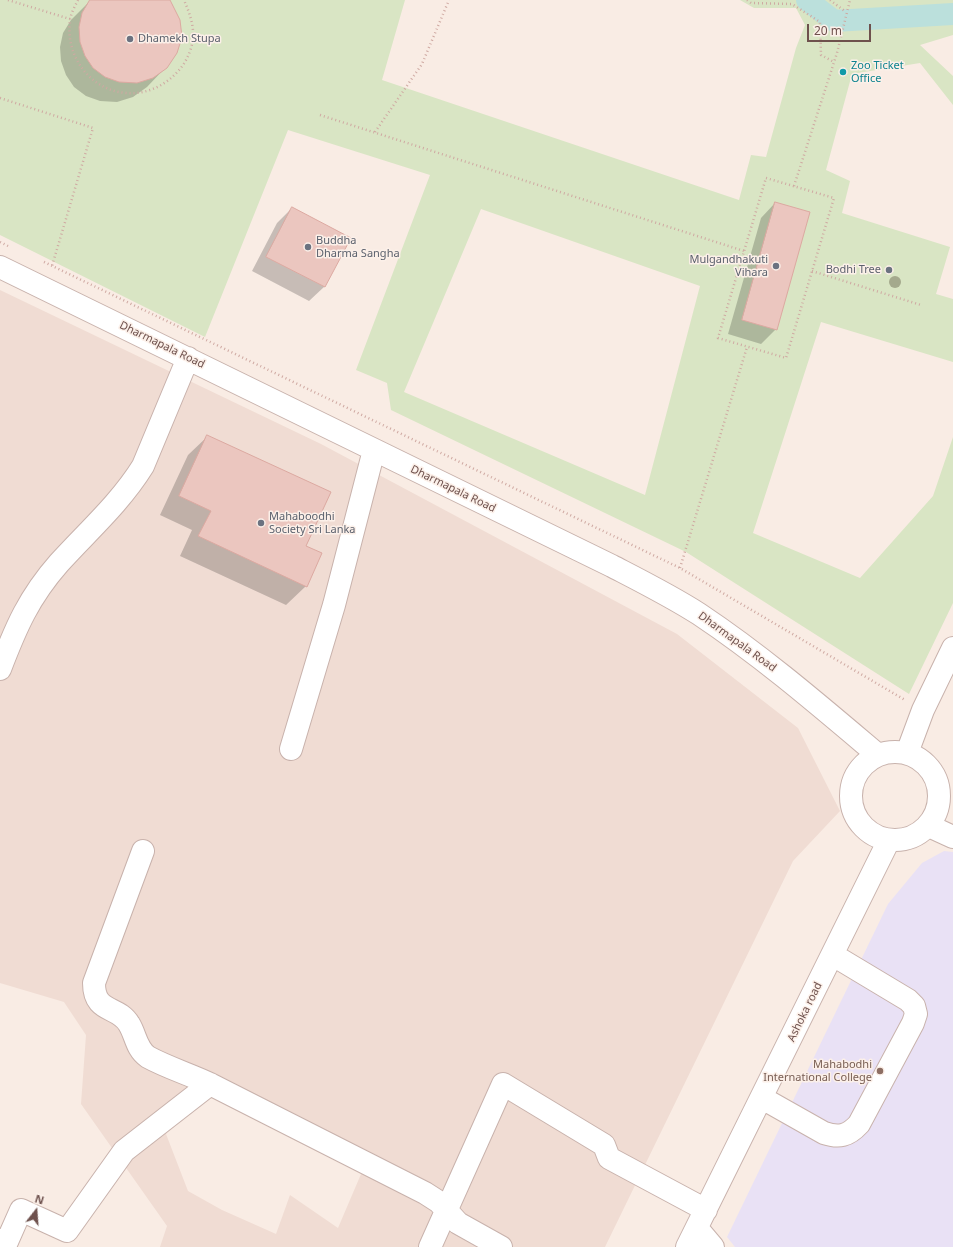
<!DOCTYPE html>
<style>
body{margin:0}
#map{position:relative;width:953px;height:1247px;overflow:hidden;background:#f9ece4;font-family:"Noto Sans",sans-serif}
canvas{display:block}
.north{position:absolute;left:16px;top:1191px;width:40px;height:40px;-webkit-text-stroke:3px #fcf0e9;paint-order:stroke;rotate:17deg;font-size:11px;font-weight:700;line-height:16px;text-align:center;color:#6e514d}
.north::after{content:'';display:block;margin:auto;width:14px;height:18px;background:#6e514d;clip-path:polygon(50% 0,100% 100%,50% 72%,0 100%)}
.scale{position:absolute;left:807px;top:24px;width:64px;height:18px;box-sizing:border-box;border:2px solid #6e514d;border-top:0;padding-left:5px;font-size:12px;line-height:14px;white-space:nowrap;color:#6e514d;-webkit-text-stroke:3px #fcf0e9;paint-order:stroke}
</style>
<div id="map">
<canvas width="953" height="1247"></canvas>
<div class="north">N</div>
<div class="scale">20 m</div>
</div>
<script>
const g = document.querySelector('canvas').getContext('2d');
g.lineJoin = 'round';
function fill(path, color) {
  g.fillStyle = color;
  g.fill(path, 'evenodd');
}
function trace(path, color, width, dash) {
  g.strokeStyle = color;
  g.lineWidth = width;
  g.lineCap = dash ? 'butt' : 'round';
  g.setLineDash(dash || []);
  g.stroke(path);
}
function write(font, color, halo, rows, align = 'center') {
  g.font = font + ' "Noto Sans",sans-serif';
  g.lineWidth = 3;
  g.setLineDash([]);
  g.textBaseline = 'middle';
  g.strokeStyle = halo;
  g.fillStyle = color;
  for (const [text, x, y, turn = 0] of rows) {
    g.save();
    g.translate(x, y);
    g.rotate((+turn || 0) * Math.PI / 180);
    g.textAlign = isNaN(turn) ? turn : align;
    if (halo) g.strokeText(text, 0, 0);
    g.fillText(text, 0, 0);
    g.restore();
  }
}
const residential = new Path2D(`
 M0,290L321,444L677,634L798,728L840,811L793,861L605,1247H160L167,1226L81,1104L86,1035L64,1002L0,983ZM209,1088L364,1167L338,1228L290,1195L276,1234L222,1210L188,1191L166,1134Z`);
const education = new Path2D(`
 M944,851L953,852V1247H735L727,1237L888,904L922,863Z`);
const green = new Path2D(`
 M0,0H405L382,80L739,200L751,155L766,157L796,48L805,25L796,8H754L740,0H953V35L920,45L953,76V105L920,63L852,74L826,170L850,181L842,213L950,247L936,294L953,299V362L821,322L753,533L860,578L933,496L953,437V603L909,694L686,552L391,410L387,383L356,370L430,175L288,130L205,337L0,235ZM481,209L700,286L645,495L404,392Z`);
const shadow = new Path2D(`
 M91,0H168L172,4L179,20L166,67L147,87L133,97L117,102L100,101L86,96L74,87L66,75L61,61L60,47L63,33L71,20Z
 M775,203L776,329L761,344L728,334L761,218Z
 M292,208L350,238L324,287L309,301L252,271L277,223Z
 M208,436L306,586L286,605L180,556L192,530L160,515L188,455Z`);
const canal = new Path2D(`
 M807,0L834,21L953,14`);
const building = new Path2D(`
 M90,0H170L180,20L182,37L177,53L167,68L153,78L137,83L119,82L105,77L93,68L85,56L80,42L79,27L82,13Z
 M775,202L810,212L777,330L742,320Z
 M292,207L351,238L325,287L266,257Z
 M207,435L331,492L306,546L322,553L307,587L198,536L211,511L179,496Z`);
const path = new Path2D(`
 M8,0L70,19
 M78,0C75,6 71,13 70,20C65,55 89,90 126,93C158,96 190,70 193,38C194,24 189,12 184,0
 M747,0L751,3L792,4L820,22L821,55L834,62
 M830,0L846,12
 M0,98L93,128L52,266
 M320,115L744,251
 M375,132L422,64L449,0
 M766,178L834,198L786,358L718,338Z
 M794,186L837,53L850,0
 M0,242L8,246
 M44,262L680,568L905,700
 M812,271L921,305
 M680,568L747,347`);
const minor = new Path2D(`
 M0,267L612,566C641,581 671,596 699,614C762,656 820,706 878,755
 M0,669C16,627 29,597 59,563C88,531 120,503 143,466L188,358
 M291,749L334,605L374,450
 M851 796a44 44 0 1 1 88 0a44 44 0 1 1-88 0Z
 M907,753L923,710L953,648
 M929,826L953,837
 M143,851L94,983C94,1014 118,1005 129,1024C136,1035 136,1049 148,1057C168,1068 192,1075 212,1085C283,1121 354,1157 425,1193L439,1202L458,1223L501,1247
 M762,1098L824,1133C839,1138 848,1136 859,1124L913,1023L916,1014L914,1006L908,1000L833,955
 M697,1228L713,1247
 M0,1240L6,1244L21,1210L67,1231L124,1151L210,1084
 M430,1247L503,1084L604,1145L609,1158L706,1210
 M687,1247L889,840`);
const trees = [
 [895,282]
];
const markers = [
 [130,39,4,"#6b7280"],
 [843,72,4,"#0f9aa8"],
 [308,247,4,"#6b7280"],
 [776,266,4,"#6b7280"],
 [889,270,4,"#6b7280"],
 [261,523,4,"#6b7280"],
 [880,1071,4,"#8d6e63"]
];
const worshipNames = [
 ["Dhamekh Stupa",138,39],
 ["Buddha",316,241],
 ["Dharma Sangha",316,254],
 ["Mulgandhakuti",768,260,"right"],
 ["Vihara",768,273,"right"],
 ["Bodhi Tree",881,270,"right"],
 ["Mahaboodhi",269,517],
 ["Society Sri Lanka",269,530]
];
const cultureNames = [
 ["Zoo Ticket",851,66],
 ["Office",851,79]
];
const streetNames = [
 ["Dharmapala Road",162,345,26],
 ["Dharmapala Road",453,489,26],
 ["Dharmapala Road",737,642,36],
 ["Ashoka road",805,1012,-64]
];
const educationNames = [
 ["Mahabodhi",872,1065],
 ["International College",872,1078]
];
fill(residential, '#f0dcd3');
fill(education, '#e9e1f5');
fill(green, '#d9e5c4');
fill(shadow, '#0003');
trace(canal, '#bbe0dc', 22);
fill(building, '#ebc6bf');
trace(building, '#dca9a1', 1);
trace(minor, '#c8b2ac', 24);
trace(path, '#cfa9a2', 2.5, [1, 3]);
trace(minor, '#fff', 22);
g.fillStyle = '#a4a98d';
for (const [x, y] of trees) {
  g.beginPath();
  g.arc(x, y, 6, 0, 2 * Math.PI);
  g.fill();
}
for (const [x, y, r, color] of markers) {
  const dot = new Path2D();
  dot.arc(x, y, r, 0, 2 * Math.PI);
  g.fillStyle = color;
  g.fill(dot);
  trace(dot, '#fcf0e9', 1.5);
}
write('11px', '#5b616d', '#fcf0e9', worshipNames, 'left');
write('11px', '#0d838f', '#fcf0e9', cultureNames, 'left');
write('11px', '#6e514d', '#fcf0e9', streetNames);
write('11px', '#785e54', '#fcf0e9', educationNames, 'right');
</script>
